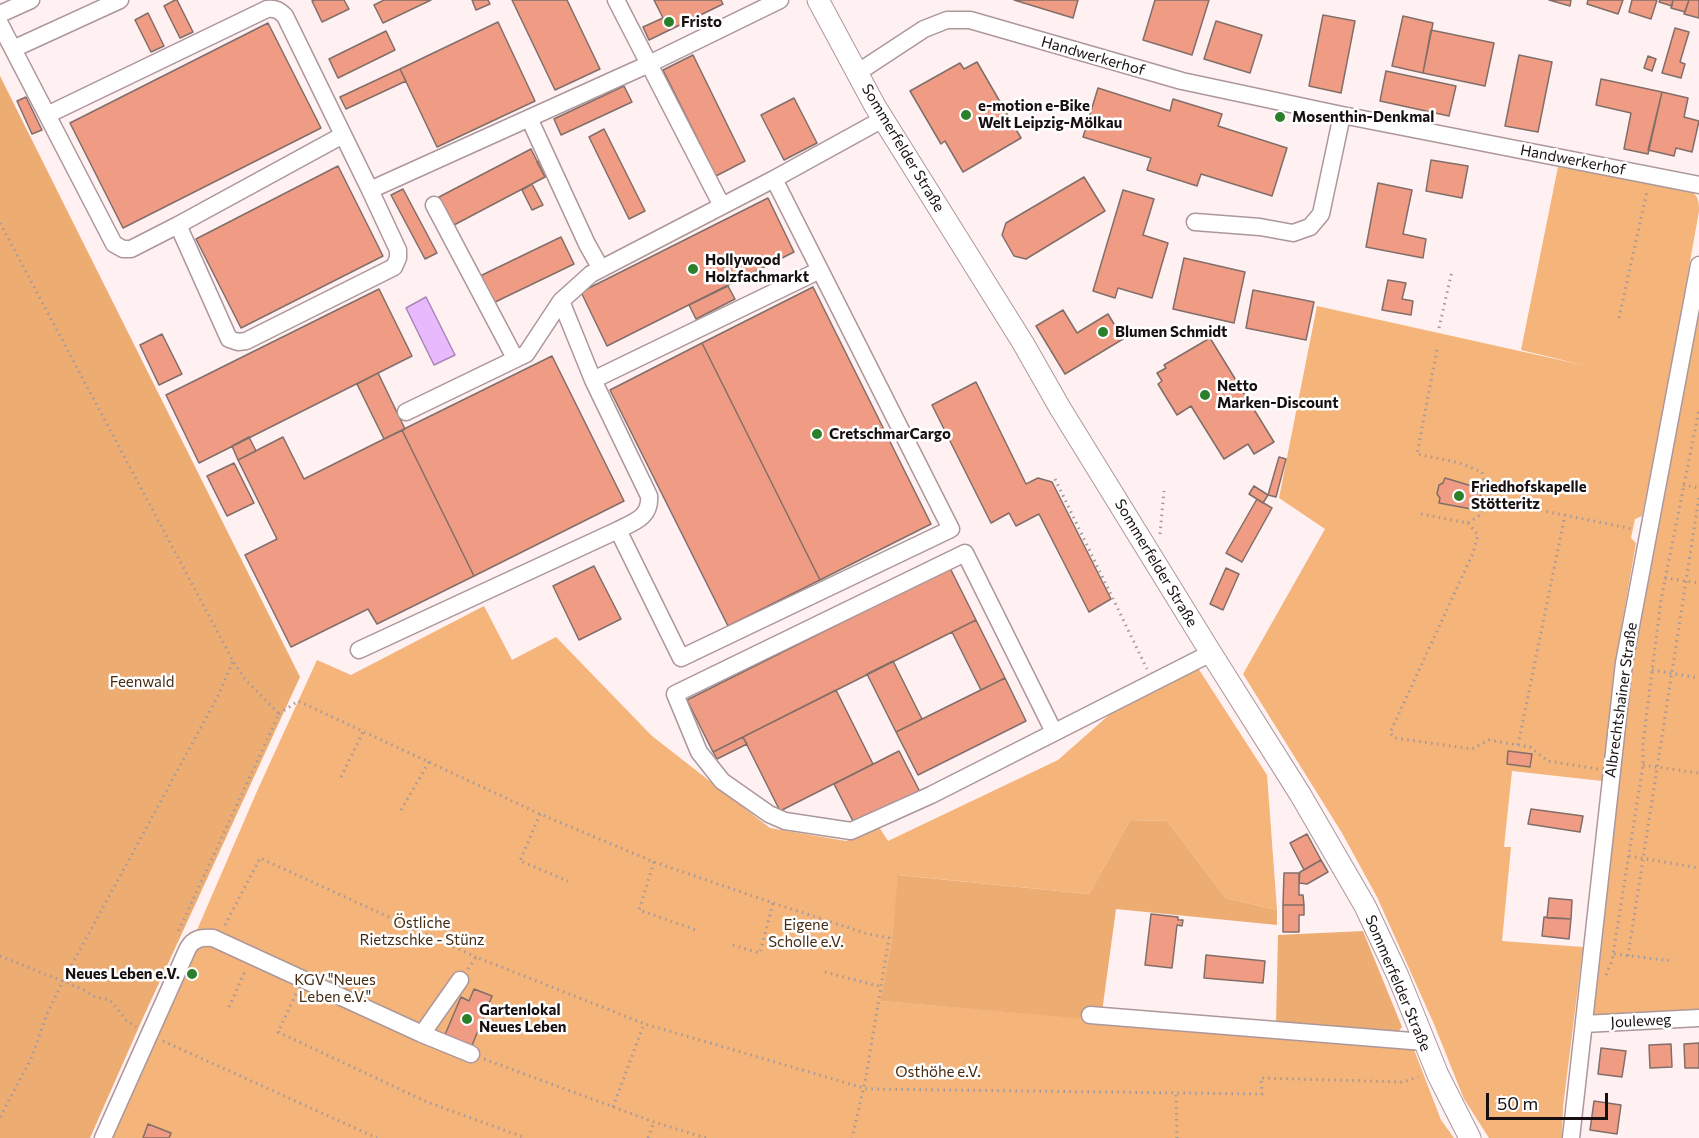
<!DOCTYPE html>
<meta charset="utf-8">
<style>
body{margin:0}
#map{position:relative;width:1699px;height:1138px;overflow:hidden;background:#fff0f2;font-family:Commissioner,sans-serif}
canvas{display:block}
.scale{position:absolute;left:1486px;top:1093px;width:122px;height:27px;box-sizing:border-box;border:3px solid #170f10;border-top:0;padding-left:8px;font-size:18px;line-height:21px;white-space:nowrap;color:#170f10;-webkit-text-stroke:4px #fff;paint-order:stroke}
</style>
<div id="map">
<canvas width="1699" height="1138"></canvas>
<div class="scale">50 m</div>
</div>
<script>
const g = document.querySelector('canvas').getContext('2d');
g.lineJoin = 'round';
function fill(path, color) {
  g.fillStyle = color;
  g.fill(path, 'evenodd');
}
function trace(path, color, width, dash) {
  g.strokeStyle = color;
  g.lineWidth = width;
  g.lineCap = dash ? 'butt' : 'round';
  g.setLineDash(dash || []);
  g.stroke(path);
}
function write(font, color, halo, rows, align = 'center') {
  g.font = font + ' Commissioner,sans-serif';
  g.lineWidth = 5;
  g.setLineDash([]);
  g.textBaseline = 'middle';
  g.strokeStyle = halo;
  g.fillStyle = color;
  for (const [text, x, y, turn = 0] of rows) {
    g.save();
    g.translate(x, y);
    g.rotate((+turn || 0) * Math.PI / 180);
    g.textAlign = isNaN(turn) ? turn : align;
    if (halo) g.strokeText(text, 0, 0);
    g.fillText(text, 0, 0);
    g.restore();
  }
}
const green = new Path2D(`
 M1558,167L1688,190C1698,194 1699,200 1699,211L1668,385L1642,516L1635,519L1631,538L1636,543L1615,664L1602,781L1512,771L1504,847H1511L1502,941L1583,947L1563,1107L1562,1138H1489L1464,1099L1434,1024L1377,897L1342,833L1243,674L1325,529L1279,498L1317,306L1587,366L1521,350Z
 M1699,305V1010L1593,1017L1628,663Z
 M484,606L512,660L556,637L652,736L770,828L846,841L879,827L888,841L1058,760L1109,715L1198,668L1267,775L1277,910L1226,898L1167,821L1130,820L1089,894L899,875L892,938L882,1001L1413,1047L1441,1120L1454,1138H107L258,789L317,660L351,675Z`);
const forest = new Path2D(`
 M0,76L300,677L142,1020L90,1138H0Z
 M1130,820L1167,821L1226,898L1277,910V925L1116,909L1102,1012L1084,1019L881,1001L892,938L898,875L1089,894Z
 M1363,931L1402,1027L1397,1033L1276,1024L1278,935Z`);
const water = new Path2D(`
 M426,297L455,355L434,365L406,308Z`);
const building = new Path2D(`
 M175,0H177L193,32L180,38L164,6Z
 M315,0H344L349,9L322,22L312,1Z
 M384,0H431L383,23L374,5Z
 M472,0H488L490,4L476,10Z
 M512,0H567L600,69L555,90Z
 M654,0H721L723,4L649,40L643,27L663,18Z
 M1014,0H1078L1073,18Z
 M1155,0H1209L1192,55L1143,40Z
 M1549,0H1571L1570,6Z
 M1588,0H1623L1618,14L1587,4Z
 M1632,0H1657L1651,19L1629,12Z
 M1660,0H1673L1672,6L1659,2Z
 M1673,0H1689L1685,12L1671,8Z
 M1689,0H1699V18L1684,14Z
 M148,13L164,46L151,52L135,20Z
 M1323,15L1355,21L1341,93L1309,86Z
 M1403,16L1433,23L1423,73L1392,66Z
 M1216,21L1262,35L1250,73L1204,59Z
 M498,22L535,101L437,147L400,69Z
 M268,23L321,128L123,228L70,123Z
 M1675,28L1689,32L1680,62L1685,64L1681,78L1662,73Z
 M1431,30L1494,43L1485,86L1423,73Z
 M386,31L395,50L338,78L329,59Z
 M693,55L745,161L716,176L663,70Z
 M1519,55L1552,62L1538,132L1505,126Z
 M1648,56L1656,59L1652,71L1644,68Z
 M977,62L1021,138L963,172L945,141L941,144L910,91L960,63L964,69Z
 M400,69L406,81L346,109L340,97Z
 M1386,71L1456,86L1449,116L1380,101Z
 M1601,79L1662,92L1648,154L1624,149L1631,113L1596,105Z
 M624,86L632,102L561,135L554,119Z
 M1098,88L1170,111L1173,99L1222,114L1218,126L1287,148L1272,196L1201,174L1197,186L1147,170L1151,158L1083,137Z
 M1662,92L1688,98L1684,117L1699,121L1692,152L1676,148L1674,156L1648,150Z
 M26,97L42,130L32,134L17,101Z
 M794,98L817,143L784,160L761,115Z
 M604,129L645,211L629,219L589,137Z
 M531,149L545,177L454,225L439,197Z
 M545,158L553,173L545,177L537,162Z
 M1431,160L1468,166L1462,198L1426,191Z
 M338,166L383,256L241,328L196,239Z
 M1084,177L1105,211L1026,259L1014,256L1002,235L1006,223Z
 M1378,183L1412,190L1403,234L1426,239L1423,258L1366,247Z
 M532,184L543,205L532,210L522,190Z
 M403,189L437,253L425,259L391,195Z
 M1123,190L1154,199L1143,235L1168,243L1152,298L1118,288L1115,298L1093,291Z
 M768,198L794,252L607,346L581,292Z
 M561,237L574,264L491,304L478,277Z
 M1184,258L1245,272L1234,323L1173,309Z
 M1388,280L1406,283L1402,299L1413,301L1411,315L1382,310Z
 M728,286L735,299L696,319L689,305Z
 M813,287L931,524L820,580L702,343Z
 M379,289L412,356L199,463L166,395Z
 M1253,290L1314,302L1306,340L1246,328Z
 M1063,310L1077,333L1108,314L1123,339L1065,374L1036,326Z
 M162,334L182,374L159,385L140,345Z
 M1210,338L1274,442L1254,454L1248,444L1224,459L1191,406L1177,415L1158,384L1162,381L1157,373L1166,368L1164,365Z
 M702,343L820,580L728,626L610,390Z
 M552,356L624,501L474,576L402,430Z
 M378,373L405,429L384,439L357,384Z
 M976,382L1026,484L1038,478L1052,482L1111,599L1089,612L1039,514L1016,526L1009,513L991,523L932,405Z
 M402,430L474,576L377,624L368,609L291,647L245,555L277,539L238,460L283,437L304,479Z
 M249,437L256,451L238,460L232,446Z
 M1279,457L1286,459L1276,497L1268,495Z
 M234,463L254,503L227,516L207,476Z
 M1445,478L1482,489L1477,510L1439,503L1440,498L1437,494L1439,485L1443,483Z
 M1254,486L1268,495L1263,503L1249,494Z
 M1257,499L1272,508L1242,562L1226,553Z
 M594,566L621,619L579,640L553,586Z
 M950,568L976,620L713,752L687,700Z
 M1226,568L1239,574L1223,610L1210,604Z
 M976,620L1005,678L981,690L952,632Z
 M893,661L922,719L896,732L867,674Z
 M1005,678L1026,721L918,775L896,732Z
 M836,690L873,764L780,811L743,737Z
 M743,737L747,744L717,759L713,752Z
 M899,751L920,792L855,825L834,784Z
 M1508,751L1532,754L1530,767L1507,764Z
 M1531,809L1583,816L1580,832L1528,824Z
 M1307,834L1321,860L1304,870L1290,843Z
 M1321,860L1328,872L1307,884L1299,883L1300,872Z
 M1284,873H1299V895H1303L1304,905H1283Z
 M1549,898L1572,900L1571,919L1547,918Z
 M1283,905H1304V915H1299V932H1283Z
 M1151,914L1178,917V920H1183L1182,926L1177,925L1172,968L1145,965Z
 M1544,917L1571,919L1569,939L1542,936Z
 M1206,955L1265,961L1263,983L1204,978Z
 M474,989L492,996L471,1048L444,1037L461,997L469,1001Z
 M1699,1043V1068H1685L1684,1044Z
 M1671,1044L1672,1067L1650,1068L1649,1045Z
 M1601,1048L1626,1051L1622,1077L1598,1074Z
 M1594,1101L1621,1105L1617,1134L1590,1130Z
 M148,1124L171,1133L169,1138H143Z`);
const path = new Path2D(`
 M0,223L233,661L244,678L279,714L177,934
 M1619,318L1647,191
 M1439,328L1452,271
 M1437,350L1417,454L1460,463L1482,472L1490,500
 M1055,479L1147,669
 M1683,485L1699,488
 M1421,514L1468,523L1480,515L1490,500L1633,529
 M1468,523L1478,535L1473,553L1390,733L1395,738L1472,749L1489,740L1530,747L1548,761L1598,769
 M1160,534L1164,491
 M1665,578L1699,583
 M1652,670L1699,678
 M279,714L298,701L540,814L654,862L773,903L868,934L889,938L866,1077L852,1138
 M1518,745L1565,515
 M1643,765L1699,773
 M341,777L363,732
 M401,810L429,762
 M540,814L520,861L568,881
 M1629,856L1699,868
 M654,862L639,910L699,931
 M225,925L260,858L476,957
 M733,945L760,953L773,903
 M1614,954L1673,961
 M0,956L82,989L95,997L110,1000L126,1020L136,1027
 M1628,956L1699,497
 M468,969L476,957L645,1024L867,1089L1262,1094L1261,1078L1403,1082L1418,1077
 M825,972L882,987
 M1606,975L1612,961L1643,765V743L1661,600L1699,410
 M296,994L278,1032L427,1102L526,1138
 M229,1007L245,971
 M163,1041L377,1138
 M484,1059L654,1122L706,1138
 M1176,1095L1177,1138
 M613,1107L644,1024
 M0,1117L31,1059L47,1014L63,981L218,696L233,661
 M648,1138L654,1122`);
const minor = new Path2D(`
 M616,0L722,206
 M0,14L31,0
 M0,24L114,244L123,249H131L178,225L229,339L238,342L246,341L394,267L398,258V250L370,190L649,64L780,0
 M13,49L120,0
 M857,73L924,29L947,20H970L1182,81L1342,115L1699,185
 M47,115L267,9C275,8 279,10 285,16L370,190
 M529,118L587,244L601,269
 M434,205L515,358
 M1195,222L1260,227L1293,233L1310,227L1321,214L1342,115
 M178,225L343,135
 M820,270L593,380L561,301L591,274L774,179L883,119
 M593,380L649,496C651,517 634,522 618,530L681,658L951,529L774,179
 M406,412L526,354L561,301
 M359,650L618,530
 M1054,732L965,553L675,694L699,752L722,781L769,814L785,821L851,831L931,795L1211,653
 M1090,1015L1424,1042
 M1584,1024L1699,1018
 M422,1034L460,980
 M103,1138L188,948C194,938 202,937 213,938L422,1034L471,1054
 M1571,1138L1624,663L1699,265`);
const major = new Path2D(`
 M818,0L875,106L1023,343L1060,408L1211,653L1300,794L1365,906L1398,976L1438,1075L1470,1138`);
const markers = [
 [669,22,6,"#2c7f2b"],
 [966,115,6,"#2c7f2b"],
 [1280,117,6,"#2c7f2b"],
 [693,269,6,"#2c7f2b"],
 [1103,332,6,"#2c7f2b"],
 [1205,395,6,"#2c7f2b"],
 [817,434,6,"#2c7f2b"],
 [1459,496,6,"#2c7f2b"],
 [192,974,6,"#2c7f2b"],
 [467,1019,6,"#2c7f2b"]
];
const poiNames = [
 ["Fristo",681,22],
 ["e-motion e-Bike",978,106],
 ["Welt Leipzig-Mölkau",978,123],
 ["Mosenthin-Denkmal",1292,117],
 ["Hollywood",705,260],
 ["Holzfachmarkt",705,277],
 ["Blumen Schmidt",1115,332],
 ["Netto",1217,386],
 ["Marken-Discount",1217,403],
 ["CretschmarCargo",829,434],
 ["Friedhofskapelle",1471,487],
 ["Stötteritz",1471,504],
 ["Neues Leben e.V.",180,974,"right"],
 ["Gartenlokal",479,1010],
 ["Neues Leben",479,1027]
];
const streetNames = [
 ["Handwerkerhof",1093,56,16],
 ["Sommerfelder Straße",903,148,59],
 ["Handwerkerhof",1573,160,11],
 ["Sommerfelder Straße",1156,563,59],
 ["Albrechtshainer Straße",1621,700,-82],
 ["Sommerfelder Straße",1398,983,67],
 ["Jouleweg",1641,1021,-3]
];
const parkNames = [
 ["Feenwald",142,682],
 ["Östliche",422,923],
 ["Rietzschke - Stünz",422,940],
 ["Eigene",806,925],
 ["Scholle e.V.",806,942],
 ["KGV \"Neues",335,980],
 ["Leben e.V.\"",335,997],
 ["Osthöhe e.V.",938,1072]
];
fill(green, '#f4b47a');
fill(forest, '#edad72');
fill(water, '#e9b9fd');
trace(water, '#aa86b6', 1.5);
fill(building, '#f09c85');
trace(building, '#826e68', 1.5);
trace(minor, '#ad979a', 19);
trace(major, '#ad979a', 23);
trace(path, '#a5999a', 3, [1.5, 4.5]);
trace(minor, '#fff', 16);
trace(major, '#fff', 21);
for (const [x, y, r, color] of markers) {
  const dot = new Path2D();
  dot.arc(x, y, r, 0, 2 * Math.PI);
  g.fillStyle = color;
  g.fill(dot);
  trace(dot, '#fff', 2);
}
write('bold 15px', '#170f10', '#fff', poiNames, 'left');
write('15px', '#170f10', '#fff', streetNames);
write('15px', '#462c12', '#fff', parkNames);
</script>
